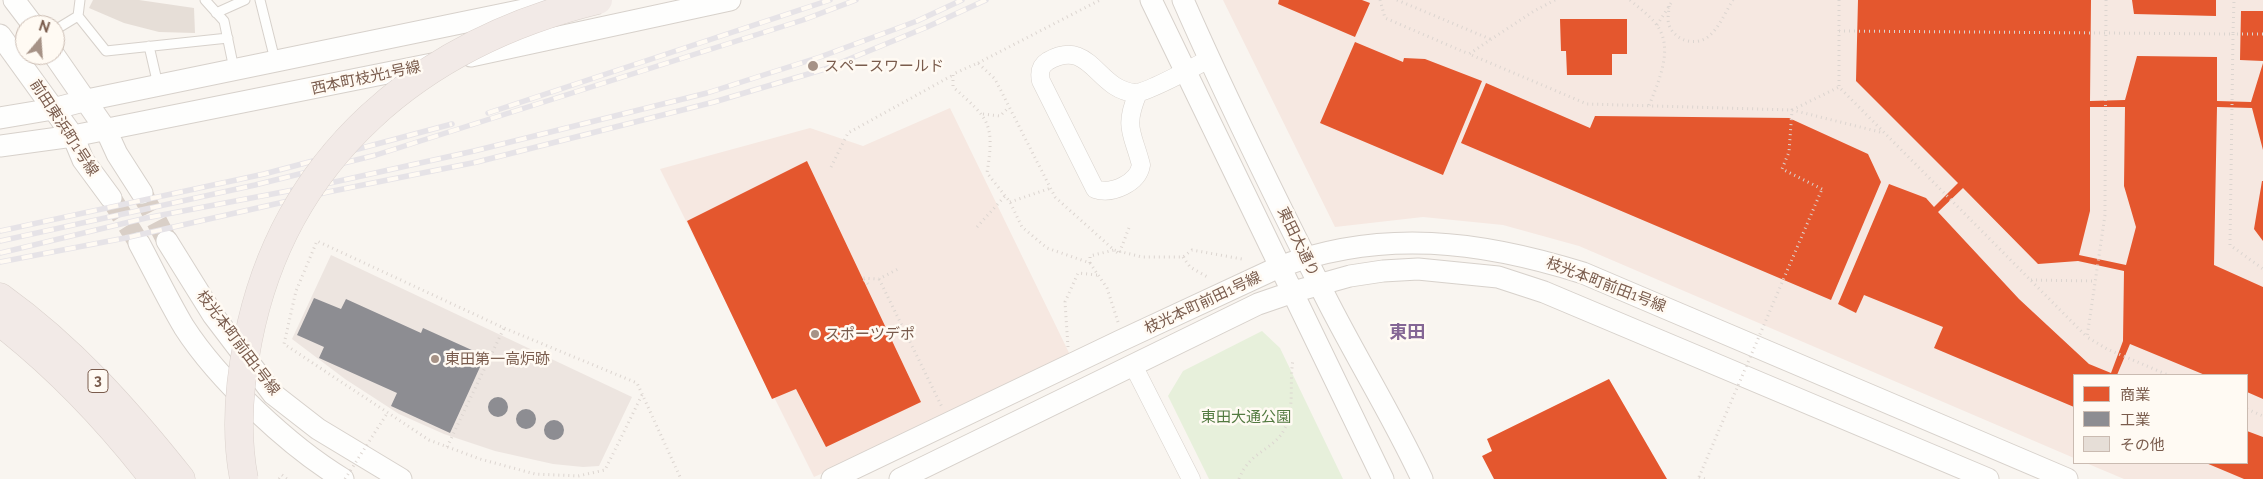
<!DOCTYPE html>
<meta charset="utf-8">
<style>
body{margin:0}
#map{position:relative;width:2263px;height:479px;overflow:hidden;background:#f9f5f0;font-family:Raleway,"Noto Sans JP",sans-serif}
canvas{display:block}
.legend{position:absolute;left:2073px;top:374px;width:175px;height:90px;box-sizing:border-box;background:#fffaf3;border:1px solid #cabbb1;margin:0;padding:6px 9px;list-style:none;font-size:15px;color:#7a5c4d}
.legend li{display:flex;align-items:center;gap:10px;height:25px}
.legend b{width:25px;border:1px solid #cabbb1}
.north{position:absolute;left:15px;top:15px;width:50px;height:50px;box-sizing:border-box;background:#fffaf3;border:1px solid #cabbb1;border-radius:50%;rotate:18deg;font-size:14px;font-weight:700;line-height:20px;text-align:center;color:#7a5c4d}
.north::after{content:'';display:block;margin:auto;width:18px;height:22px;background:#a69286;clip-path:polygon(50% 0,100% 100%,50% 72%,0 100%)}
</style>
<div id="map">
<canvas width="2263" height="479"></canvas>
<ul class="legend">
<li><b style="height:14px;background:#e4572e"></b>商業</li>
<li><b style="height:14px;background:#8d8d92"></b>工業</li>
<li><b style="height:14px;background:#e6ded7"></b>その他</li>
</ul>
<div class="north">N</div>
</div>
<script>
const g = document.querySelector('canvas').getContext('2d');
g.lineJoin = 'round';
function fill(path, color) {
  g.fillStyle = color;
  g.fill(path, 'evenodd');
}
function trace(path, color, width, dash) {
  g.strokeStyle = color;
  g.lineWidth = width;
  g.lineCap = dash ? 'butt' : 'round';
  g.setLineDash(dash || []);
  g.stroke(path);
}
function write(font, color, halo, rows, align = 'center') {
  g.font = font + ' Raleway,"Noto Sans JP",sans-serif';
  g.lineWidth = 5;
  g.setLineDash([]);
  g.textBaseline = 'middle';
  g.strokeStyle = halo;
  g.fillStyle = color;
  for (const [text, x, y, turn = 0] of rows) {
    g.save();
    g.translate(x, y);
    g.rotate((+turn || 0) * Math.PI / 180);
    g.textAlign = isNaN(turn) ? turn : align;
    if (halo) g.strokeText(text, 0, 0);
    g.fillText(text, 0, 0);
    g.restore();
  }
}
const commercial = new Path2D(`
 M1223,0H2263V479H2124L2086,463H2247V375H2074V458L1579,246L1503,225L1423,217L1335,227Z
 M950,108L1073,361L814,477L660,169L810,128L863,146Z`);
const industrial = new Path2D(`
 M331,255L632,397L599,466L583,467L553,464L495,451L444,434L399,414L345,379L292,339Z`);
const green = new Path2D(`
 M1262,331L1280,348L1343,479H1209L1168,396L1183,371Z`);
const shops = new Path2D(`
 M1279,0H1362L1370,3L1355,37L1278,4Z
 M1858,0H2091L2090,101L2125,100L2137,56L2217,57V101L2251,102L2263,63V150L2252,108L2217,107L2214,265L2263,287V399L2247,392V375H2205L2130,344L2117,375H2074V407L1934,348L1943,327L1864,295L1856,313L1838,304L1889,184L1926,198L1934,207L1958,183L1856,81ZM2090,107H2125L2124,186L2136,227L2126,265L2079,255L2090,211ZM1963,188L2038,264L2078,261L2124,271L2123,341L2111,373L2089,364L2019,299L1938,212Z
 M2132,0H2216V16L2134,14Z
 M2241,11H2263V61L2240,60Z
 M1560,19H1627V54H1612V75H1567L1566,51H1561Z
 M1355,42L1403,62L1404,58L1425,59L1482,81L1443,175L1320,123Z
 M1486,83L1590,128L1595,116L1789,118L1868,154L1881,182L1831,300L1461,143Z
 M807,161L921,402L826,447L796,389L772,399L687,221Z
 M2262,181H2263V241L2254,229Z
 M1609,379L1667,479H1494L1482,456L1492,451L1487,439Z
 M2247,431L2263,437V479H2244L2206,463H2247Z`);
const industry = new Path2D(`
 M314,298L341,309L346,299L421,333L423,328L485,356L450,433L391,406L397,393L319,358L324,347L297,335Z
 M488 407a10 10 0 1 1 20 0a10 10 0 1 1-20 0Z
 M516 419a10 10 0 1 1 20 0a10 10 0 1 1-20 0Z
 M544 430a10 10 0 1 1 20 0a10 10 0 1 1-20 0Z`);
const building = new Path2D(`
 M93,0H139L194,8L195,33L159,32L124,23L89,8Z`);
const tertiaryTunnel = new Path2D(`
 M142,193L167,241
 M111,198L139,243`);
const path = new Path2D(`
 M1380,0L1385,18L1469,54
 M1397,0L1490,39
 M1555,0L1534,11L1469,54L1587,104L1792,110L1839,87
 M1630,0C1639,8 1649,15 1656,24C1675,48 1658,82 1649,106
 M1839,0V87L2087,337
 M2106,0L2105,215L2087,337L2107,349L2168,375
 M1669,6C1669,12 1667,19 1669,25C1675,41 1696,47 1709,36C1719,28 1726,11 1733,0
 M1657,25L1673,0
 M1839,31L2233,34L2234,0
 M2263,34H2233L2230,245L2263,269
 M978,63L1100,0
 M983,114L1000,116L1009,107
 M831,167L848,133L953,75
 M1822,189L1782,169L1789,152L1792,110L1884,133
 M1010,202L1051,188
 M977,227L1005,196
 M1183,257L1190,267L1209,278
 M1090,263V256L1114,250L1119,254L1130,225
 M879,279L942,407
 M2031,280L2095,281
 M868,284L862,278L879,279L898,269
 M1118,322L1107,288L1090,263L1047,248L1022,227L1010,202L987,173C995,123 989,119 953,87V74L978,63L995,79L1055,197L1114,250L1142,257H1183L1192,250L1242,259
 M1068,347L1065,302L1078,273L1097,275
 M642,395L605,470L578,476L535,474L480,459L429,440L284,344L296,291L317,241L504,328L637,383L681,479
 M2247,409L2263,416
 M447,447L504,328
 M1699,477L1705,479
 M279,479L282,475L287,479
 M1239,479C1250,450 1274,451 1285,428C1295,407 1289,382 1293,360`);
const service = new Path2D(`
 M205,0L224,21L234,69
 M260,0L275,60
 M216,13L245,0
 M78,16L106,51L228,38
 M55,30L78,16L80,0
 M149,46L158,85`);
const minor = new Path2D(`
 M1138,93C1123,128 1133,133 1141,165C1138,183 1112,195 1095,189L1041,81C1039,72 1040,66 1048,61C1091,37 1096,90 1135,93C1146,93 1196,66 1209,59
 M1133,365L1191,479`);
const tertiary = new Path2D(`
 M14,0L33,25
 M1151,0L1383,479
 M1183,0C1225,96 1272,191 1319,284C1351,350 1391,412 1422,479
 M0,35L73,136L83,160L111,198
 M54,55L106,130L117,154L142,193
 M471,56L730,0
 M0,118L53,109L87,100L548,5
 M0,146L73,136L437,63
 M167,241L213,315L273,394L318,429L401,479
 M139,243C154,271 168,300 184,327C218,380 290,447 343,479
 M832,479L1120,341L1279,267C1382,228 1481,241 1583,273L2067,479
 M900,479L1258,304L1293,292L1350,276L1383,271L1418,269L1498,277L1544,292L1988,479`);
const motorway = new Path2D(`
 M0,297C71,348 127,411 181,479
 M0,322C58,367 109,421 154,479`);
const rail = new Path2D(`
 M488,113L830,0
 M0,231L264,174L452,124
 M0,241L255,185L376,155L803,20L856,0
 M0,253L146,218L330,183L474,151L707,93L820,57L917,21L962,0
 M0,262L125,238L328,192L477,162L714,102L825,69L927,27L986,0`);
const pathBridge = new Path2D(`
 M1699,477L1822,189
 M345,479L388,412`);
const motorwayBridge = new Path2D(`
 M244,479C235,433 239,385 248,340C284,156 421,43 598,0`);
const markers = [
 [813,66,6,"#a69286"],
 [815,334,5,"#a69286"],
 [435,359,5,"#a69286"]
];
const shields = [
 [98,381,20]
];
const shieldNames = [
 ["3",98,381]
];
const poiNames = [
 ["スペースワールド",824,66],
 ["スポーツデポ",825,334],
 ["東田第一高炉跡",445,359]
];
const streetNames = [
 ["西本町枝光1号線",366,78,-12],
 ["前田東浜町1号線",64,128,57],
 ["東田大通り",1298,242,64],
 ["枝光本町前田1号線",1606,285,21],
 ["枝光本町前田1号線",1203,303,-25],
 ["枝光本町前田1号線",238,343,53]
];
const parkNames = [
 ["東田大通公園",1246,417]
];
const quarterNames = [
 ["東田",1407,333]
];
fill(commercial, '#f6e8e1');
fill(industrial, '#ede5e0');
fill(green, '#e7f0db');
fill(shops, '#e4572e');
fill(industry, '#8d8d92');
fill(building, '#e6ded7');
trace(tertiaryTunnel, '#d9cfc7', 21, [21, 11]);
trace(service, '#d7d1cb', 11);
trace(minor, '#d7d1cb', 19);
trace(tertiary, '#d7d1cb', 23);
trace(motorway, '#dad1cc', 29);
trace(path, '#dcd5d0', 3, [1, 4]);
trace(service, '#fefefd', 9);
trace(minor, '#fefefd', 18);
trace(tertiary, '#fefefd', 21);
trace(motorway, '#f2eae7', 28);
trace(rail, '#e6e3e7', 5.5);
trace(rail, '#fffaf3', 4, [11]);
trace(motorwayBridge, '#dad1cc', 29, []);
trace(pathBridge, '#dcd5d0', 3, [1, 4]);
trace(motorwayBridge, '#f2eae7', 28);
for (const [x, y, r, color] of markers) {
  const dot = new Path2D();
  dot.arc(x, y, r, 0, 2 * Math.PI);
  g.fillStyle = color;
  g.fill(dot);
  trace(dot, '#fffaf3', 2);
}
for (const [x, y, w] of shields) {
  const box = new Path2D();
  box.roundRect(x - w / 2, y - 11.5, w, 23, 4);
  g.fillStyle = '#fffaf3';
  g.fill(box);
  trace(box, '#7a5c4d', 1);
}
write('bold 14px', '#7a5c4d', null, shieldNames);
write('15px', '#7a5c4d', '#fffaf3', poiNames, 'left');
write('15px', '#7a5c4d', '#fffaf3', streetNames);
write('15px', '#537a41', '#fffaf3', parkNames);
write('bold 18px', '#846695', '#fffaf3', quarterNames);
</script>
